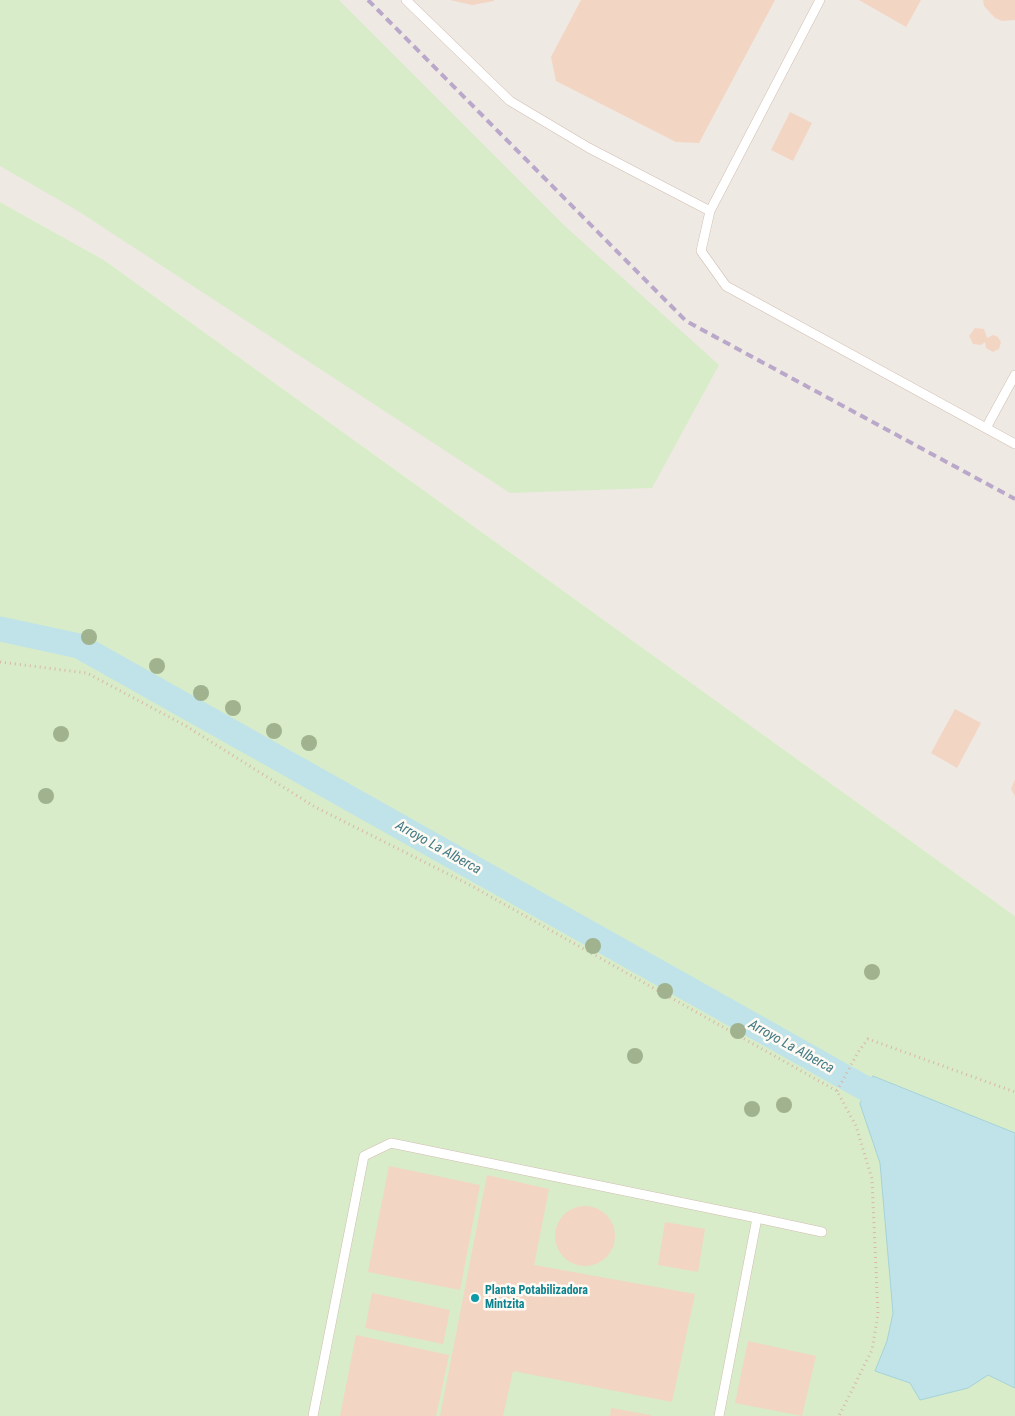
<!DOCTYPE html>
<style>
body{margin:0}
canvas{display:block;background:#fdf6ec}
</style>
<canvas width="1015" height="1416"></canvas>
<script>
const g = document.querySelector('canvas').getContext('2d');
g.lineJoin = 'round';
function fill(path, color) {
  g.fillStyle = color;
  g.fill(path, 'evenodd');
}
function trace(path, color, width, dash) {
  g.strokeStyle = color;
  g.lineWidth = width;
  g.lineCap = dash ? 'butt' : 'round';
  g.setLineDash(dash || []);
  g.stroke(path);
}
function write(font, color, halo, rows, align = 'center') {
  g.font = font + ' "Roboto Condensed",sans-serif';
  g.lineWidth = 5;
  g.setLineDash([]);
  g.textBaseline = 'middle';
  g.strokeStyle = halo;
  g.fillStyle = color;
  for (const [text, x, y, turn = 0] of rows) {
    g.save();
    g.translate(x, y);
    g.rotate((+turn || 0) * Math.PI / 180);
    g.textAlign = isNaN(turn) ? turn : align;
    if (halo) g.strokeText(text, 0, 0);
    g.fillText(text, 0, 0);
    g.restore();
  }
}
const industrial = new Path2D(`
 M0,0H1015V916L104,260L0,202Z`);
const green = new Path2D(`
 M0,0H339L567,228L719,365L652,488L510,493L78,211L0,166Z
 M0,202L104,260L1015,916V1416H0Z`);
const water = new Path2D(`
 M873,1076L1015,1133V1388L988,1375L968,1388L920,1400L910,1383L875,1371L887,1341L893,1313L880,1163L860,1104Z`);
const canal = new Path2D(`
 M0,629L79,646L868,1090`);
const building = new Path2D(`
 M450,0H494V1L472,5Z
 M581,0H775L699,143L676,142L556,81L551,57Z
 M859,0H921L906,27Z
 M983,0H1015V20L1002,21L995,18L984,6Z
 M790,112L812,123L793,161L771,150Z
 M975,328L984,329L987,338L993,335L998,337L1001,342L999,349L993,352L986,348L985,342L981,345L973,344L969,336Z
 M955,709L981,723L957,768L931,753Z
 M1015,779V796L1011,789Z
 M389,1166L480,1185L460,1290L368,1272Z
 M487,1175L549,1189L534,1265L695,1294L672,1402L513,1371L503,1416H440Z
 M555 1236a30 30 0 1 1 60 0a30 30 0 1 1-60 0Z
 M665,1222L705,1229L698,1272L658,1265Z
 M372,1293L450,1310L443,1344L365,1328Z
 M356,1335L449,1355L436,1416H340Z
 M748,1341L816,1356L802,1416L735,1403Z
 M611,1408L651,1415V1416H610Z`);
const path = new Path2D(`
 M0,662L87,673L186,726L315,807L470,885L837,1091L856,1126L872,1179L878,1314L872,1350L839,1416
 M837,1091L858,1052L868,1039L1015,1092`);
const service = new Path2D(`
 M406,0L510,101L589,148L710,211
 M820,0L710,211L701,251L726,286L1015,444
 M986,428L1015,375
 M313,1416L364,1156L391,1143L757,1218
 M719,1416L757,1218L822,1232`);
const rail = new Path2D(`
 M368,0L686,321L1015,499`);
const trees = [
 [89,637],
 [157,666],
 [201,693],
 [233,708],
 [274,731],
 [61,734],
 [309,743],
 [46,796],
 [593,946],
 [872,972],
 [665,991],
 [738,1031],
 [635,1056],
 [784,1105],
 [752,1109]
];
const markers = [
 [475,1298,5,"#0f9aa8"]
];
const cultureNames = [
 ["Planta Potabilizadora",485,1291],
 ["Mintzita",485,1305]
];
const waterNames = [
 ["Arroyo La Alberca",438,848,29],
 ["Arroyo La Alberca",791,1047,29]
];
fill(industrial, '#efe9e4');
fill(green, '#d8ecc9');
fill(water, '#bfe3e8');
trace(water, '#a5d3da', 1);
trace(canal, '#bfe3e8', 25);
fill(building, '#f3d5c3');
trace(service, '#d1beb0', 10);
trace(path, '#d9b8a5', 3, [1, 4]);
trace(service, '#fff', 9);
trace(rail, '#b9a8c9', 4, [8, 5]);
g.fillStyle = '#a0b28e';
for (const [x, y] of trees) {
  g.beginPath();
  g.arc(x, y, 8, 0, 2 * Math.PI);
  g.fill();
}
for (const [x, y, r, color] of markers) {
  const dot = new Path2D();
  dot.arc(x, y, r, 0, 2 * Math.PI);
  g.fillStyle = color;
  g.fill(dot);
  trace(dot, '#fffaf3', 2);
}
write('bold 12px', '#0d838f', '#fffaf3', cultureNames, 'left');
write('italic 14px', '#437c86', '#fffaf3', waterNames);
</script>
